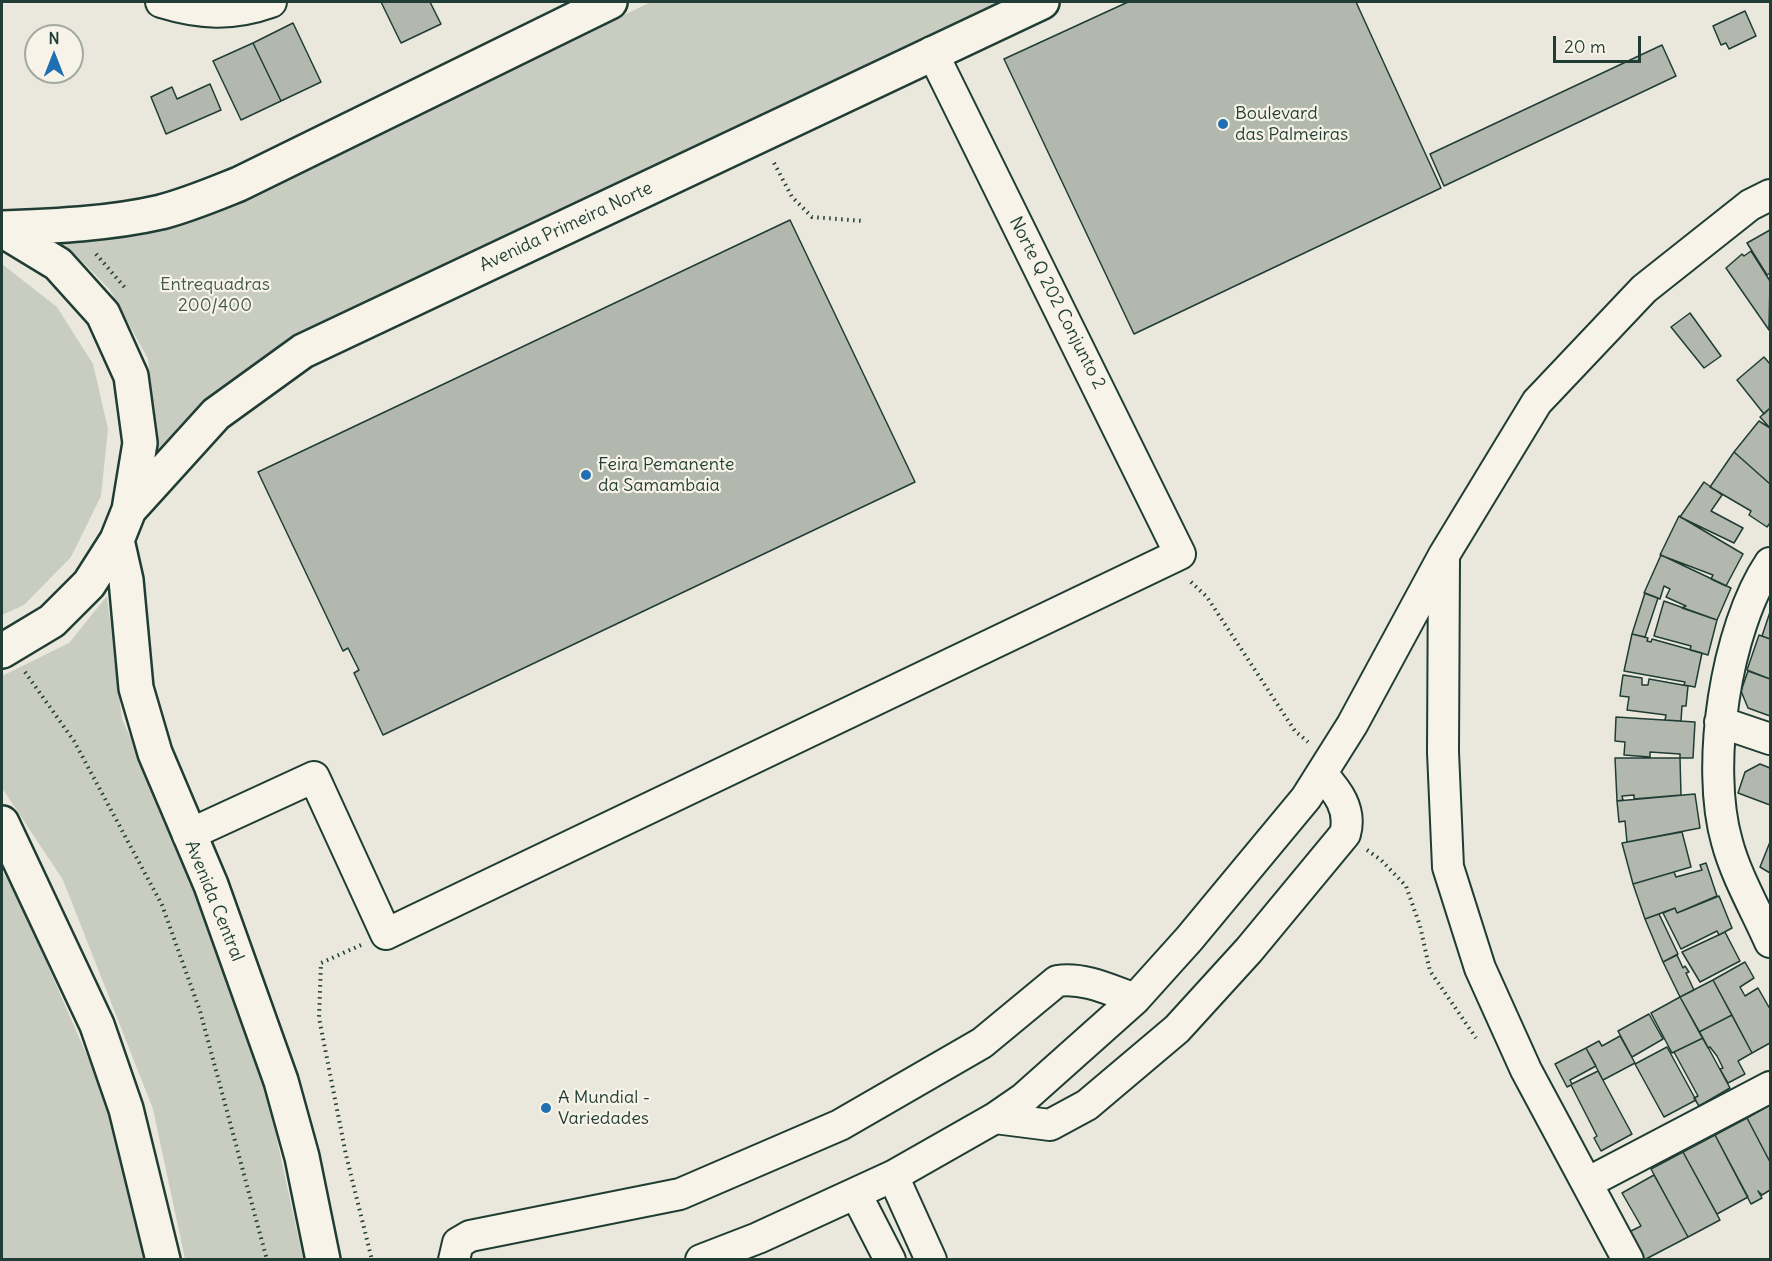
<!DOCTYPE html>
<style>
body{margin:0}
#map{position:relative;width:1772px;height:1261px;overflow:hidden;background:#eae8dd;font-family:Delius,sans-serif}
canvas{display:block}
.frame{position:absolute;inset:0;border:3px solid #1f3d34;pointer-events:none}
.north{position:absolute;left:24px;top:24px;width:60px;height:60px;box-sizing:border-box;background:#f7f3e8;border:2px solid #a1aaa0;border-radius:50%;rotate:0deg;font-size:16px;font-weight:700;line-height:24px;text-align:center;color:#1f3d34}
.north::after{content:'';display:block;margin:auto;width:21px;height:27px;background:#1f6fb2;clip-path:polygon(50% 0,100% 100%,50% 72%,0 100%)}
.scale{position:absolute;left:1553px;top:36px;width:88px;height:27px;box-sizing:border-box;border:3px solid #1f3d34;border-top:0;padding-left:8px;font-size:18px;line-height:21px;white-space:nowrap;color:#1f3d34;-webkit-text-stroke:4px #f7f3e8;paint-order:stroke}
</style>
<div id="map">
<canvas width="1772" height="1261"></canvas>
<div class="frame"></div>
<div class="north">N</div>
<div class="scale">20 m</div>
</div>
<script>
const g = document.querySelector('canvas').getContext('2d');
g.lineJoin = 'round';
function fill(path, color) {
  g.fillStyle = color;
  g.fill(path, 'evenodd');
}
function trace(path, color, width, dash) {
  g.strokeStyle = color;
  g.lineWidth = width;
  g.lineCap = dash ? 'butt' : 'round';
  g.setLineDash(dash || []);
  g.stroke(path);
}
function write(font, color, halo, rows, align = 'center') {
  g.font = font + ' Delius,sans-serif';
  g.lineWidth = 4.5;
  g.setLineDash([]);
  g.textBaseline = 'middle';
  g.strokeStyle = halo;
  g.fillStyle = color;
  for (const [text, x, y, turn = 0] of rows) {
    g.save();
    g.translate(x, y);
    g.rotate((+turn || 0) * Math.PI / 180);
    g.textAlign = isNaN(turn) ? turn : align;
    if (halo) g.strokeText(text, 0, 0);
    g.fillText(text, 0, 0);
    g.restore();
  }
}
const green = new Path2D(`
 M651,2H1012L297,341L160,464L148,359L110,290L71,250L55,239L242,199Z
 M2,264L57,307L93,364L108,429L101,496L71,557L24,605L2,615Z
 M107,596L122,719L245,993L303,1259H185L153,1109L63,880L2,788V676L69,643Z
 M2,871L21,904L112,1113L143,1259H2Z`);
const building = new Path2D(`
 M381,2H430L441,24L401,43Z
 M1128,2H1356L1441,188L1134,334L1004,59Z
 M1745,11L1756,36L1729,49L1726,43L1721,45L1713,26Z
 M293,23L321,82L281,101L253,43Z
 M253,43L281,101L241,120L213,61Z
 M1662,45L1676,76L1444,186L1430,154Z
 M210,84L221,110L166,134L151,97L172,87L177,99Z
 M790,220L915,482L383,735L354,673L359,670L348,648L343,651L258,472Z
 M1770,230V273L1767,275L1747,243Z
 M1751,251L1770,281L1769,330L1726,268L1742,254L1744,256Z
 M1690,313L1721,356L1704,368L1671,327Z
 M1764,357L1770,364V408L1764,414L1737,380Z
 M1770,408V428L1760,417Z
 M1759,421L1770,428V484L1734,452Z
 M1734,452L1770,484V523L1767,527L1749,515L1751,511L1710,487Z
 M1704,482L1722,495L1711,511L1743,528L1734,543L1680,517Z
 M1679,516L1743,554L1726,586L1711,579L1713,575L1660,555Z
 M1661,555L1731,588L1717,620L1682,608L1686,606L1666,597L1670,589L1664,586L1660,599L1644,593Z
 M1645,593L1658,598L1645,637L1632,634Z
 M1664,601L1717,620L1708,655L1690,650L1691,646L1654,636Z
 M1770,612V639L1762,636Z
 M1632,634L1648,638L1647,641L1651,642L1652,639L1702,653L1695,687L1684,685L1685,682L1624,671Z
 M1759,635L1770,639V679L1747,670Z
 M1748,671L1770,679V716L1748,708L1741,691Z
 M1623,675L1642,678V685H1648L1649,679L1688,686L1686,706H1682L1681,721L1665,720L1666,715L1627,710L1629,697L1620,696Z
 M1616,717L1695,722L1693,758H1680V754L1650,752V757L1624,755L1625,742L1615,741Z
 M1615,758H1680L1681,795L1634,799V795L1622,796L1623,800L1617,801Z
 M1760,764L1770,768V805L1738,793L1745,772Z
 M1695,794L1700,828L1627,842L1625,821L1619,822L1617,801Z
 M1682,832L1691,867L1633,884L1622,843Z
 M1770,842V873L1760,867Z
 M1706,863L1717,896L1677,913L1675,908L1645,919L1633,884L1674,872L1676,877L1702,870L1700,865Z
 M1719,896L1732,928L1719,935L1717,931L1681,949L1663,913L1675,908L1677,913Z
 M1659,914L1678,954L1663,962L1645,919Z
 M1725,932L1740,961L1700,982L1682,952Z
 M1677,955L1683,968L1685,966L1689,972L1686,973L1694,990L1680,997L1663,962Z
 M1745,962L1754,978L1740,987L1745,996L1758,988L1770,1009V1043L1752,1053L1713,980Z
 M1713,980L1732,1015L1699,1032L1680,997Z
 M1680,997L1703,1038L1672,1053L1651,1013Z
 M1649,1014L1663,1039L1632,1057L1618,1031Z
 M1732,1015L1752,1053L1738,1061L1745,1074L1728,1083L1720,1069L1723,1068L1717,1056L1710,1047L1708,1048L1699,1032Z
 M1620,1036L1635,1063L1603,1080L1586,1048L1599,1041L1602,1046Z
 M1703,1038L1730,1088L1699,1106L1694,1098L1698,1096L1674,1052Z
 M1667,1047L1696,1100L1664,1117L1635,1064Z
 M1586,1048L1596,1066L1570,1080L1572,1084L1598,1071L1632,1134L1601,1151L1594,1138L1597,1136L1571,1085L1567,1087L1555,1064Z
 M1770,1105V1162L1747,1118Z
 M1747,1118L1770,1162V1190L1762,1195L1758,1191L1762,1198L1751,1204L1715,1135Z
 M1715,1135L1748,1197L1717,1214L1683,1152Z
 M1683,1152L1720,1220L1688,1237L1651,1169Z
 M1654,1175L1688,1237L1644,1260L1629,1232L1641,1226L1622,1193Z`);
const path = new Path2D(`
 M774,163L792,197L812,217L863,221
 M96,254L126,289
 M1191,582L1207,597L1295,731L1308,742
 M25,672L74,741L162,905L200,1011L267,1260
 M1367,850L1381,860L1406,886L1420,926L1430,971L1476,1038
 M361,945L321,963L319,1018L346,1155L372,1260`);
const minor = new Path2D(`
 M161,2C200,14 232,16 271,2
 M1444,559L1443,752L1448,867L1480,968L1526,1070L1628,1260
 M1770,563C1726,628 1705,766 1727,842C1736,876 1756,910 1770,942
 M1720,722L1770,739
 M188,835L314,777L386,934L1180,554L932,52
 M995,1118L1050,1125L1087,1105L1177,1029L1249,950L1345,834C1352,809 1337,791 1322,774
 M893,1176L931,1260
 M1587,1183L1770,1087
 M856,1194L890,1260
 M454,1260L458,1243L470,1236L680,1194L840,1125L982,1043L1057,981C1084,977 1110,990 1135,999
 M701,1260L758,1238L893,1176L995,1118L1024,1098L1135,999L1189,939L1306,798L1352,725L1444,555L1537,402L1644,289L1750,205L1770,195`);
const major = new Path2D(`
 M2,228C55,226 109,224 161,212C188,205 214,194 239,184L610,2
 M2,230L58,264L103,314L131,376L140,443L129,510L117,540L89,584L52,621L2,651
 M129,510L216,414L303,351L1042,2
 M117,540L126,580L136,688L155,753L211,885L281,1081L302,1157L323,1260
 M2,823L97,1025L126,1109L163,1260`);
const markers = [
 [1223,124,6,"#1f6fb2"],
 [586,475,6,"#1f6fb2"],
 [546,1108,6,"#1f6fb2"]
];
const poiNames = [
 ["Boulevard",1235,114],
 ["das Palmeiras",1235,135],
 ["Feira Pemanente",598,465],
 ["da Samambaia",598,486],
 ["A Mundial -",558,1098],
 ["Variedades",558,1119]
];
const streetNames = [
 ["Avenida Primeira Norte",566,227,-25],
 ["Norte Q 202 Conjunto 2",1057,303,63],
 ["Avenida Central",214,901,68]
];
const parkNames = [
 ["Entrequadras",215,285],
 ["200/400",215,306]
];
fill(green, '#c8ccc1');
fill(building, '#b2b8ae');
trace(building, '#1f3d34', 1.5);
trace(minor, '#1f3d34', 34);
trace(major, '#1f3d34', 38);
trace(path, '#1f3d34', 4, [1.5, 4.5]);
trace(minor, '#f7f3e8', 30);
trace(major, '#f7f3e8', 33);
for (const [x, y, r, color] of markers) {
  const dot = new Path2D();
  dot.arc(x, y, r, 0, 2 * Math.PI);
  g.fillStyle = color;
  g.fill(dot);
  trace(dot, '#f7f3e8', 2);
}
write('18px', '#1f3d34', '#f7f3e8', poiNames, 'left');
write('18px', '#1f3d34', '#f7f3e8', streetNames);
write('18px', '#415a50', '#f7f3e8', parkNames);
</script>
